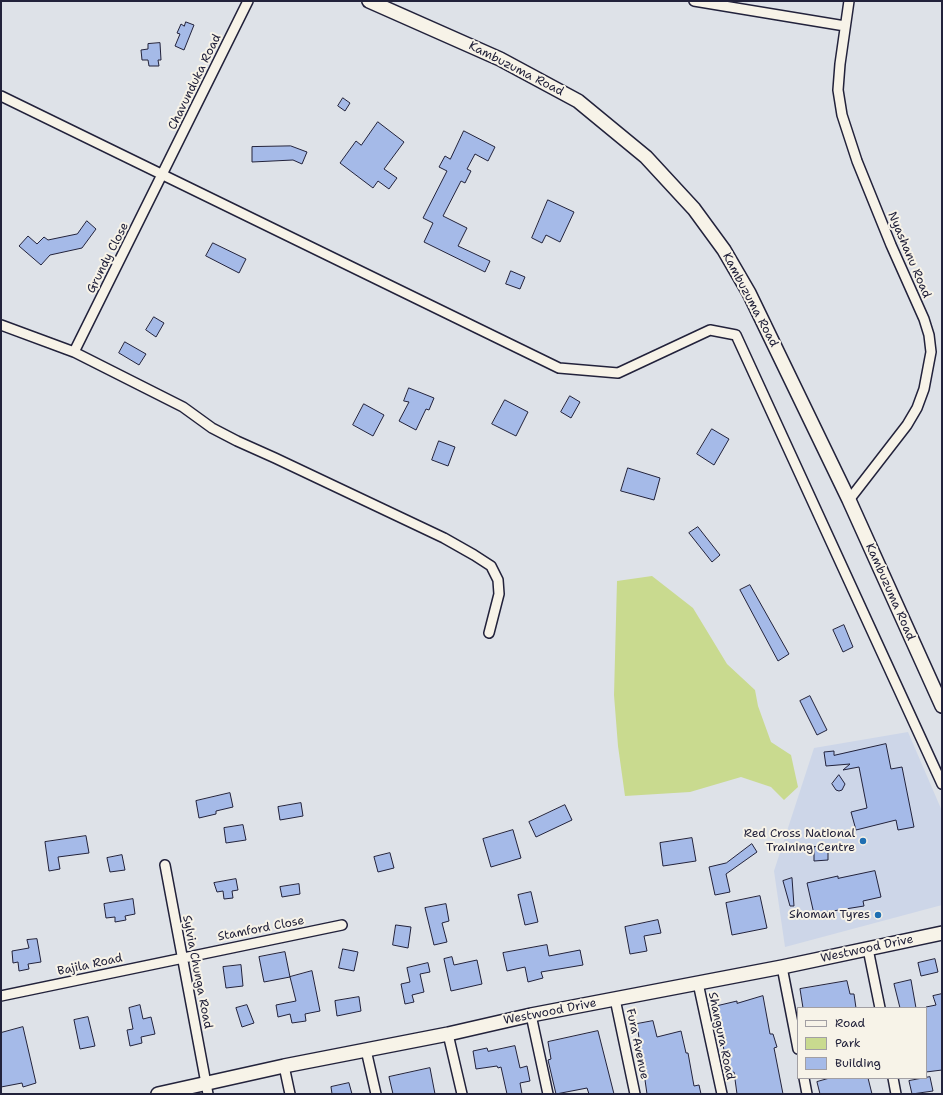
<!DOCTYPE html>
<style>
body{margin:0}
#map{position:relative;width:943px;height:1095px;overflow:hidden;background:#dee2e8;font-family:"Shantell Sans",sans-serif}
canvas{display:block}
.frame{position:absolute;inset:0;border:2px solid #22223b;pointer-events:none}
.legend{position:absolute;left:797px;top:1007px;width:130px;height:72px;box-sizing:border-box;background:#f7f3e8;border:1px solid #a29fa3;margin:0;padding:5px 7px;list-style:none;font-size:12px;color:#22223b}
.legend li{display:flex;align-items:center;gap:8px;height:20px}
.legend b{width:20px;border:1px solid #a29fa3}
</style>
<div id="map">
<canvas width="943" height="1095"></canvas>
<div class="frame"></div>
<ul class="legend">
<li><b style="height:5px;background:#f7f3e8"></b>Road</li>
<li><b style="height:11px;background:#c9da8f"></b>Park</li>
<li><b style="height:11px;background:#a5bae8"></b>Building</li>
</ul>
</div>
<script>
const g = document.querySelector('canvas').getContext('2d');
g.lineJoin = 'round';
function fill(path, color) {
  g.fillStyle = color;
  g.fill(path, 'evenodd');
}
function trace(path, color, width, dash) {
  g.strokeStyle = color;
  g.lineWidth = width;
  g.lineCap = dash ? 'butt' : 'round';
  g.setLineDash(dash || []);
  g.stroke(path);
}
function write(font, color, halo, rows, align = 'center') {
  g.font = font + ' "Shantell Sans",sans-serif';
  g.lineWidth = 4;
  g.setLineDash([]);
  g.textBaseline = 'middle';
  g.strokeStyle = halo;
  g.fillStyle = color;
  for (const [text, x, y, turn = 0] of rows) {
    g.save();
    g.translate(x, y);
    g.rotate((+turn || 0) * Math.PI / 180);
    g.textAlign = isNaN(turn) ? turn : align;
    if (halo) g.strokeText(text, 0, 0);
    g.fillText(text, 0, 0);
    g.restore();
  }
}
const built = new Path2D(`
 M908,732L942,811V905L785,947L774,871L814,748Z`);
const green = new Path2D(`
 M652,576L693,608L727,664L755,690L758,706L771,742L791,755L798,787L784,800L771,787L741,777L690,792L625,796L618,746L614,695L617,581Z`);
const building = new Path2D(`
 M186,22L194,25L184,50L175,46L180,34L177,33L181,24L184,26Z
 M160,43L161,60H158L159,66H149L148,60H142L141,50L148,49V44Z
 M343,98L350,103L345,111L338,106Z
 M378,122L404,142L384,169L397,178L389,189L378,181L373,188L340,163L356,141L361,145Z
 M464,131L495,147L488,161L475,154L467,169L471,171L465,183L461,181L443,216L467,228L458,246L490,261L485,272L424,242L433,223L423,218L447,171L439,167L445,156L450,159Z
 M291,146L307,152L302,164L293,160L252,162V147Z
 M548,200L574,212L560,242L546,235L542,243L532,238Z
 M87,221L96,229L82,248L50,255L41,265L19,246L28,236L37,244L44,237L48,240L77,234Z
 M213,243L246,259L239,273L206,256Z
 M511,271L525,277L520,289L506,284Z
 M154,317L164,323L156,337L146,330Z
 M125,342L146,354L139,365L119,353Z
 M409,388L434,398L429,410L426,409L416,430L399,421L409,402L404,401Z
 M570,396L580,402L571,418L561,412Z
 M505,400L528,412L516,436L492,424Z
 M364,404L384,415L373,436L353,425Z
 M712,429L729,439L714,465L697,454Z
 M439,441L455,447L448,466L432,460Z
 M628,468L660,478L654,500L621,491Z
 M698,527L720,555L712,562L689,533Z
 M750,585L789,654L778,661L740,590Z
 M844,625L853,647L843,652L833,630Z
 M810,696L827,730L817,735L800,701Z
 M886,744L891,769L902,767L914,827L898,830L896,820L856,830L851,812L867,808L859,767L843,770L850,764L826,766L824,752L834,751V755Z
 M839,775L845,784L842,790L839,791L836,790L832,784Z
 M230,793L233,807L216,811V814L199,818L196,801Z
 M301,803L303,816L280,820L278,807Z
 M565,805L572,820L536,837L529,822Z
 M243,825L246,840L226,843L224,828Z
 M513,830L521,858L491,867L483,839Z
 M86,836L89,853L58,857L60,869L49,871L45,842Z
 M692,838L696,861L663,866L660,843Z
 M752,844L757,852L726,874L730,892L715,895L709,867L726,863Z
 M828,846V860L814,861V847Z
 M390,853L394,868L378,872L374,857Z
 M122,855L125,870L110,872L107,858Z
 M875,871L881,897L863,901L864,906L814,914L807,883L838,876V878Z
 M792,878L794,906H790L783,881Z
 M236,879L238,890L232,891L233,898L224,899L223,891L217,892L214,883Z
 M299,884L300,894L282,897L280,887Z
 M531,892L538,922L525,925L518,895Z
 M760,896L767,928L732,935L726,903Z
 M133,899L135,914L125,916L126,920L115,922V917L106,918L104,904Z
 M446,904L449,921L442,923L447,942L434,945L425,908Z
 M658,920L661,933L644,936L647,951L630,954L625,927Z
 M396,925L411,927L408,948L393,945Z
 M37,939L41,962L28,964L29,969L19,971L18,962L13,963L12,951L29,948L27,940Z
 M547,945L549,956L580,950L583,965L541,972L543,978L528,982L525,967L507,971L503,953Z
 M343,949L358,952L354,971L339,968Z
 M285,952L290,977L264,982L259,957Z
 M452,957L454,965L477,960L482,984L451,991L444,959Z
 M935,959L938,972L921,976L918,963Z
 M428,963L430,972L420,974L424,992L412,995L414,1002L405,1004L401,984L410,982L407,968Z
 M241,965L243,986L226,988L223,967Z
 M312,971L320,1011L305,1014L306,1021L292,1023L290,1014L278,1017L276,1005L296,1001L290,977Z
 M911,980L916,1008H900L894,984Z
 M847,981L850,994H854L856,1008H803L800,989Z
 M942,994V1070L926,1072V1007L936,1005L933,996Z
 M763,996L770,1034H773L777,1047L774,1048L783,1094H737L734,1072L731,1073L727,1056H725L716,1006L737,1001V1003Z
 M359,997L361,1011L337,1016L335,1001Z
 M140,1005L143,1019L151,1017L155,1034L141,1037L142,1043L130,1046L127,1030L133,1029L129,1008Z
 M247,1005L254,1023L242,1027L236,1008Z
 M88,1017L95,1046L80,1049L74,1020Z
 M653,1021L657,1037L681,1031L686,1053H688L694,1086L699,1085L701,1094H647L637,1024Z
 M23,1027L36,1083L23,1087L22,1083L1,1087V1033Z
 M598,1031L614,1094H589L587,1088L556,1094L548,1060L551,1059L548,1042Z
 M515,1046L520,1068L527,1066L530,1081L520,1083L522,1094H507L501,1067L498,1068L497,1066L476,1069L473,1051L487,1048L488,1051Z
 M430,1068L435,1094H393L389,1077Z
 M930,1077L933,1091L912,1094L909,1081Z
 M830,1078H868L872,1094H820L817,1082Z
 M349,1083L352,1094H332L331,1087Z`);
const street = new Path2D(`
 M694,1L845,26
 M1,96L559,368L618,373L710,330L736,335L942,784
 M1,325L74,352L183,407L212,428L237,441L275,458L444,538L474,555L491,566L498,580L499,594L489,633
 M74,352L248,1
 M849,500L907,425L917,408L924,389L931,352L929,335L924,319L891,245L857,161L842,115L838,90L840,64L849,1
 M165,865L208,1094
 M868,949L880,1008
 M782,967L798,1049
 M698,983L722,1094
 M1,996L342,925
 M615,999L635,1094
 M531,1015L548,1094
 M448,1034L462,1094
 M366,1050L376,1094
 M284,1066L290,1094
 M804,1078L807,1094
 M893,1078L896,1094`);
const secondary = new Path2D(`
 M369,1L500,59L578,101L646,157L694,209L724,250L749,293L849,500L942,706
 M158,1094L284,1066L448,1034L531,1015L782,967L942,933`);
const markers = [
 [863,841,4,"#1f6fb2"],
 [878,915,4,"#1f6fb2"]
];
const streetNames = [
 ["Kambuzuma Road",516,69,27],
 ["Chavunduka Road",195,82,-64],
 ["Nyashanu Road",909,255,67],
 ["Grundy Close",108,258,-63],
 ["Kambuzuma Road",750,300,62],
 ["Kambuzuma Road",890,592,66],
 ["Stamford Close",261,929,-11],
 ["Westwood Drive",867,949,-12],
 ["Bajila Road",90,965,-12],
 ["Sylvia Chunga Road",197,972,79],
 ["Westwood Drive",550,1012,-11],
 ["Shangura Road",721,1036,78],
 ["Fura Avenue",637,1044,78]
];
const poiNames = [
 ["Red Cross National",855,834],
 ["Training Centre",855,848],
 ["Shoman Tyres",870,915]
];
fill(built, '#cdd6e8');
fill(green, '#c9da8f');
fill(building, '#a5bae8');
trace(building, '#22223b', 1);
trace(street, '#22223b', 12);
trace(secondary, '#22223b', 16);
trace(street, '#f7f3e8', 9);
trace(secondary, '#f7f3e8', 13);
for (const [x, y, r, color] of markers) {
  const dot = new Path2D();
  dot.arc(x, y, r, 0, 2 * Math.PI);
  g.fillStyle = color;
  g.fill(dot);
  trace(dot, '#f7f3e8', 1.5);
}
write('12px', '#22223b', '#f7f3e8', streetNames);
write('12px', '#22223b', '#f7f3e8', poiNames, 'right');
</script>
